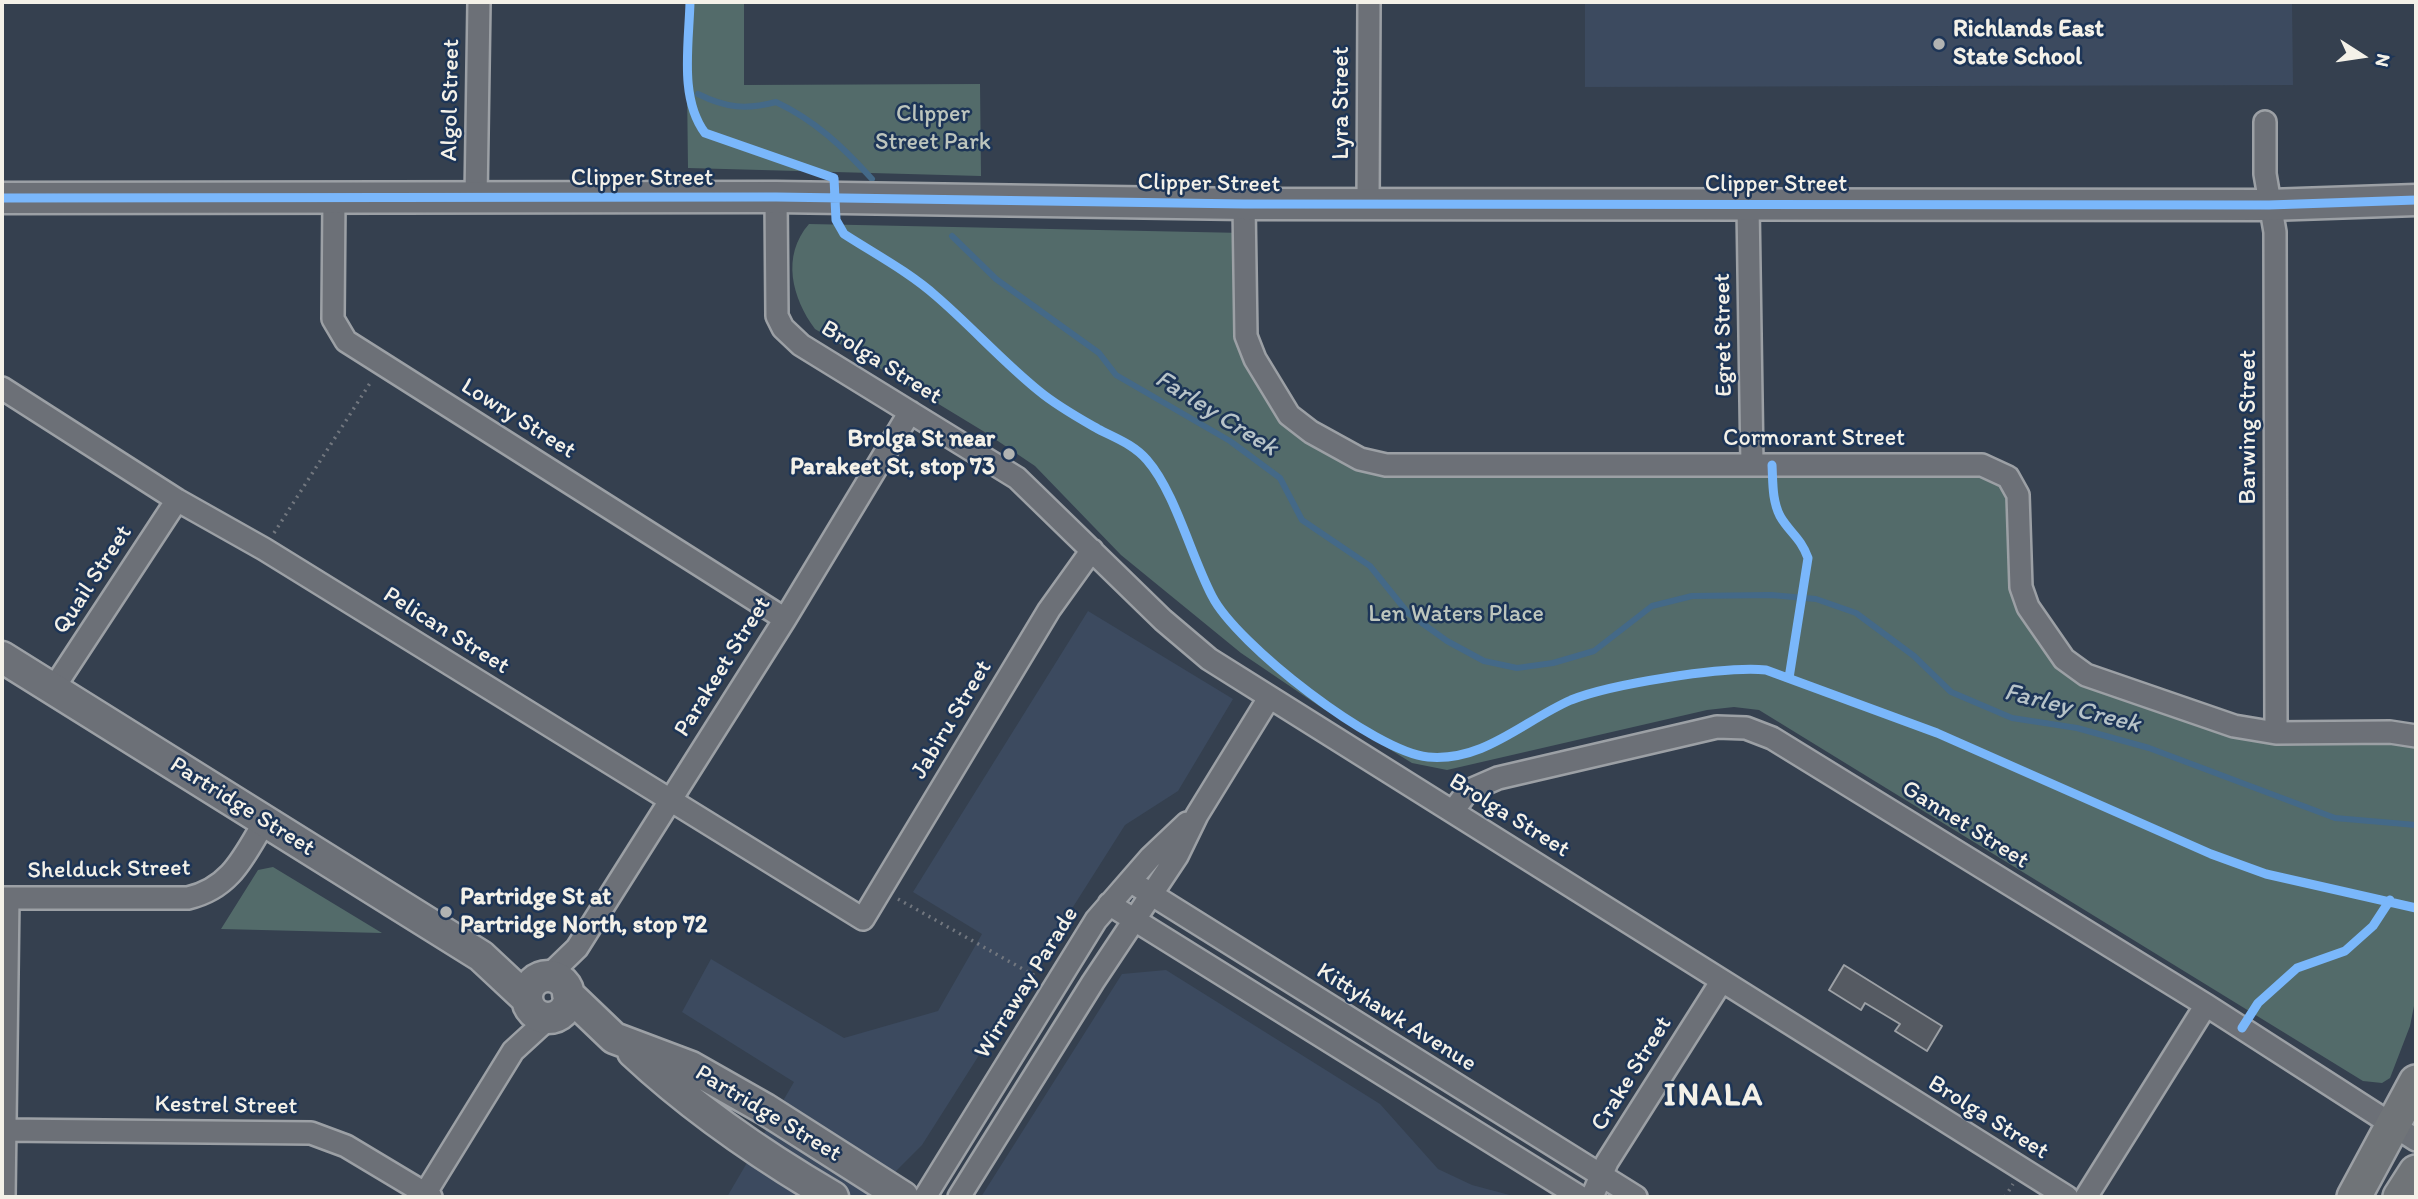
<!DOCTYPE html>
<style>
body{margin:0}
#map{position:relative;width:2418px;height:1199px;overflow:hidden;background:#35404f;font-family:Itim,sans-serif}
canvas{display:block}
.frame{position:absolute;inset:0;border:4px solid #f4f1e8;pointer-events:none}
.north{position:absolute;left:2327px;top:21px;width:70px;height:70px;-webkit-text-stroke:5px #1d3557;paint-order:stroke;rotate:102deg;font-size:19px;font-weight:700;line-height:28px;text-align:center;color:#f4f1e8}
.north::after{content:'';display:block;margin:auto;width:24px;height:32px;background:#f4f1e8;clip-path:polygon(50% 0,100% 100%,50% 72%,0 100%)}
</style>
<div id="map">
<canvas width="2418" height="1199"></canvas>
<div class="frame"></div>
<div class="north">N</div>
</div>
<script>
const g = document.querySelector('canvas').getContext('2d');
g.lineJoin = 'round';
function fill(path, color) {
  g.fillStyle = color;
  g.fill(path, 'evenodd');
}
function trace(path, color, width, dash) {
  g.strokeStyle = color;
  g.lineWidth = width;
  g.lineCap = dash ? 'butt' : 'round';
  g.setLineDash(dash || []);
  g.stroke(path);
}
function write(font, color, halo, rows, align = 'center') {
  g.font = font + ' Itim,sans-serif';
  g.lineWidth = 5;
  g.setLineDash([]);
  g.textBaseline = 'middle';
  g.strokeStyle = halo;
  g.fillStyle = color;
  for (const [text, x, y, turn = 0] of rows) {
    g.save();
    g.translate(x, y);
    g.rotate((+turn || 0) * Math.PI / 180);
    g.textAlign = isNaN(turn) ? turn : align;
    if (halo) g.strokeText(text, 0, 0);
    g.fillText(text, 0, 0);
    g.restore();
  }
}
const built = new Path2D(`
 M1585,2H2292L2293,85L1585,87Z
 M1088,611L1233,699L1178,791L1125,825L922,1145L897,1170L880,1197H727L794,1082L682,1012L711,959L844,1038L938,1011L982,934L913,892Z
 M1166,970L1380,1104L1438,1169L1472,1185L1517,1197H981L1122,974Z`);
const green = new Path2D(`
 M686,2H744V85L980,84L981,176L688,168Z
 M809,224L1244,233L1246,336L1289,415L1360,459L1982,465L2008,477L2021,587L2064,659L2234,726L2416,736V996L2410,1026L2390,1078L2382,1083L2363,1081L1759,710L1734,707L1707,710L1447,770L1412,763L1319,706L1241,653L1121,555L1035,466L983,431L815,329C792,298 781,256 809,224Z
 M273,867L382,933L221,929L258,870Z`);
const stream = new Path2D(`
 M698,94C726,108 746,110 776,102C816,121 843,147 872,179
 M952,236L996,279L1099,353L1116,375L1230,441L1280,478L1302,520L1370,566L1408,613L1447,641L1484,661L1517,668L1553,663L1594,651L1652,606L1692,596L1771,595L1816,599L1856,613L1914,656L1951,692L2012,718L2077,728L2149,748L2335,818L2416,825`);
const building = new Path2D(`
 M1844,965L1942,1026L1927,1051L1895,1031L1900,1024L1865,1003L1861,1010L1829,990Z`);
const path = new Path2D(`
 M274,533L372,380
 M898,899L1037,977
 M2005,1197L2013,1184`);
const street = new Path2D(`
 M2265,122V174L2275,232L2276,733
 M776,197L777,316L783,328L801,345L1017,478L1163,620L1209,659L2067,1197
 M334,199L333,319L346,341L785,619
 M476,199L479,2
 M1244,204L1246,336L1255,359L1289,415L1311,432L1360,459L1386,465H1982L2008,477L2018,495L2021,587L2028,607L2064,659L2086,675L2234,726L2276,733L2390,732L2416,736
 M1368,204L1369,2
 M1748,205L1752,465
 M2,388L177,500L264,549L863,919L1049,610L1092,550
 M53,689L177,500
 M1453,811L1468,791L1498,778L1717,727L1746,728L1772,738L2206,1005L2416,1140
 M1130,881L1636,1197
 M2,898H188C231,888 244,856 265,821
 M1109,904L1580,1197
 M548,976L577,948L785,619L910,412
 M2,1130L311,1133L346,1146L431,1197
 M4,1197L8,898
 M423,1197L513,1051L549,1018
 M925,1197L1096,920L1150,858L1187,823
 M959,1197L1093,982L1177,856L1197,815L1269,698
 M1592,1197L1607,1162L1721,982
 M2086,1197L2206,1005`);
const secondary = new Path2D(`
 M2,198L776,197L1244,204L2269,205L2416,200
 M2,657L481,956L527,999
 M527 997a21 21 0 1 1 42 0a21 21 0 1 1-42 0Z
 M568,994L614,1038L691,1067L765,1109L903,1197
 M633,1052C694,1109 761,1155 833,1197`);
const primary = new Path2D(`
 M2354,1197L2416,1082
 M2400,1197L2416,1172`);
const cycleway = new Path2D(`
 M690,2C689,44 679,98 705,133L834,178L836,220L844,234C875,254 909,272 936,296C971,326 1003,362 1039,391C1057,406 1077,417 1098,429C1115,438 1133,444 1147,460C1175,492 1191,556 1212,596C1236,644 1375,752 1428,757C1484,762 1523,721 1571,700C1611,684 1724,666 1766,670L1937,733L2211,854L2266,874L2416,908
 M2,198L776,197L1244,204L2269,205L2416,200
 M1772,465C1773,483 1772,500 1780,516C1789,532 1801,538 1808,558L1789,678
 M2242,1028L2258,1003L2297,968L2345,951L2373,926L2390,900`);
const markers = [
 [1939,44,7,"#b1b3b2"],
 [1009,454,7,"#b1b3b2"],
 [446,912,7,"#b1b3b2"]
];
const poiNames = [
 ["Richlands East",1953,30],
 ["State School",1953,58],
 ["Brolga St near",995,440,"right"],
 ["Parakeet St, stop 73",995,468,"right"],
 ["Partridge St at",460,898],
 ["Partridge North, stop 72",460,926]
];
const streetNames = [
 ["Algol Street",451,100,-89],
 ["Lyra Street",1342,103,-90],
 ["Clipper Street",642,179],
 ["Clipper Street",1209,184,1],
 ["Clipper Street",1776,185],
 ["Egret Street",1724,335,-91],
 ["Brolga Street",881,363,32],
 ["Lowry Street",518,419,32],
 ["Barwing Street",2249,427,-90],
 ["Cormorant Street",1814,439],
 ["Quail Street",93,580,-57],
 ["Pelican Street",446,631,32],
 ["Parakeet Street",723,667,-58],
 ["Jabiru Street",952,720,-59],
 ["Partridge Street",242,807,32],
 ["Brolga Street",1509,816,32],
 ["Gannet Street",1965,825,32],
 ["Shelduck Street",109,870,-1],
 ["Wirraway Parade",1027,983,-58],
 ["Kittyhawk Avenue",1396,1018,32],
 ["Crake Street",1632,1074,-58],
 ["Kestrel Street",226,1106,1],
 ["Partridge Street",768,1114,31],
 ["Brolga Street",1988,1118,32]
];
const parkNames = [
 ["Clipper",933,115],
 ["Street Park",933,143],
 ["Len Waters Place",1456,615]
];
const waterNames = [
 ["Farley Creek",1216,414,32],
 ["Farley Creek",2072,709,14]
];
const districtNames = [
 ["INALA",1714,1097]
];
fill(built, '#3c4a5f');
fill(green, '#536b6a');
trace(stream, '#446988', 6);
fill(building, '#555a62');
trace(building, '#9ca0a5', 2);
trace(street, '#9ca0a5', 26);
trace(secondary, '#9ca0a5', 35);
trace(primary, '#9ca0a5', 38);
trace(path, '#72777f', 3.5, [2, 5]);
trace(street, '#6c7077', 21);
trace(secondary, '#6c7077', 30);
trace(primary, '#707478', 33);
trace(cycleway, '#7ab7fb', 9);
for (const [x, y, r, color] of markers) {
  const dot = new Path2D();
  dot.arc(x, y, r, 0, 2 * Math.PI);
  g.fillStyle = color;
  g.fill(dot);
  trace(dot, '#1d3557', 2.5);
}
write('bold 24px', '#f4f1e8', '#1d3557', poiNames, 'left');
write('24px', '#f4f1e8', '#1d3557', streetNames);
write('24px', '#bdc5bd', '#1d3557', parkNames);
write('italic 26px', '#b7c3c8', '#1d3557', waterNames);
g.letterSpacing = '2px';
write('bold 32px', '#f4f1e8', '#1d3557', districtNames);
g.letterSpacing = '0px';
</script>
